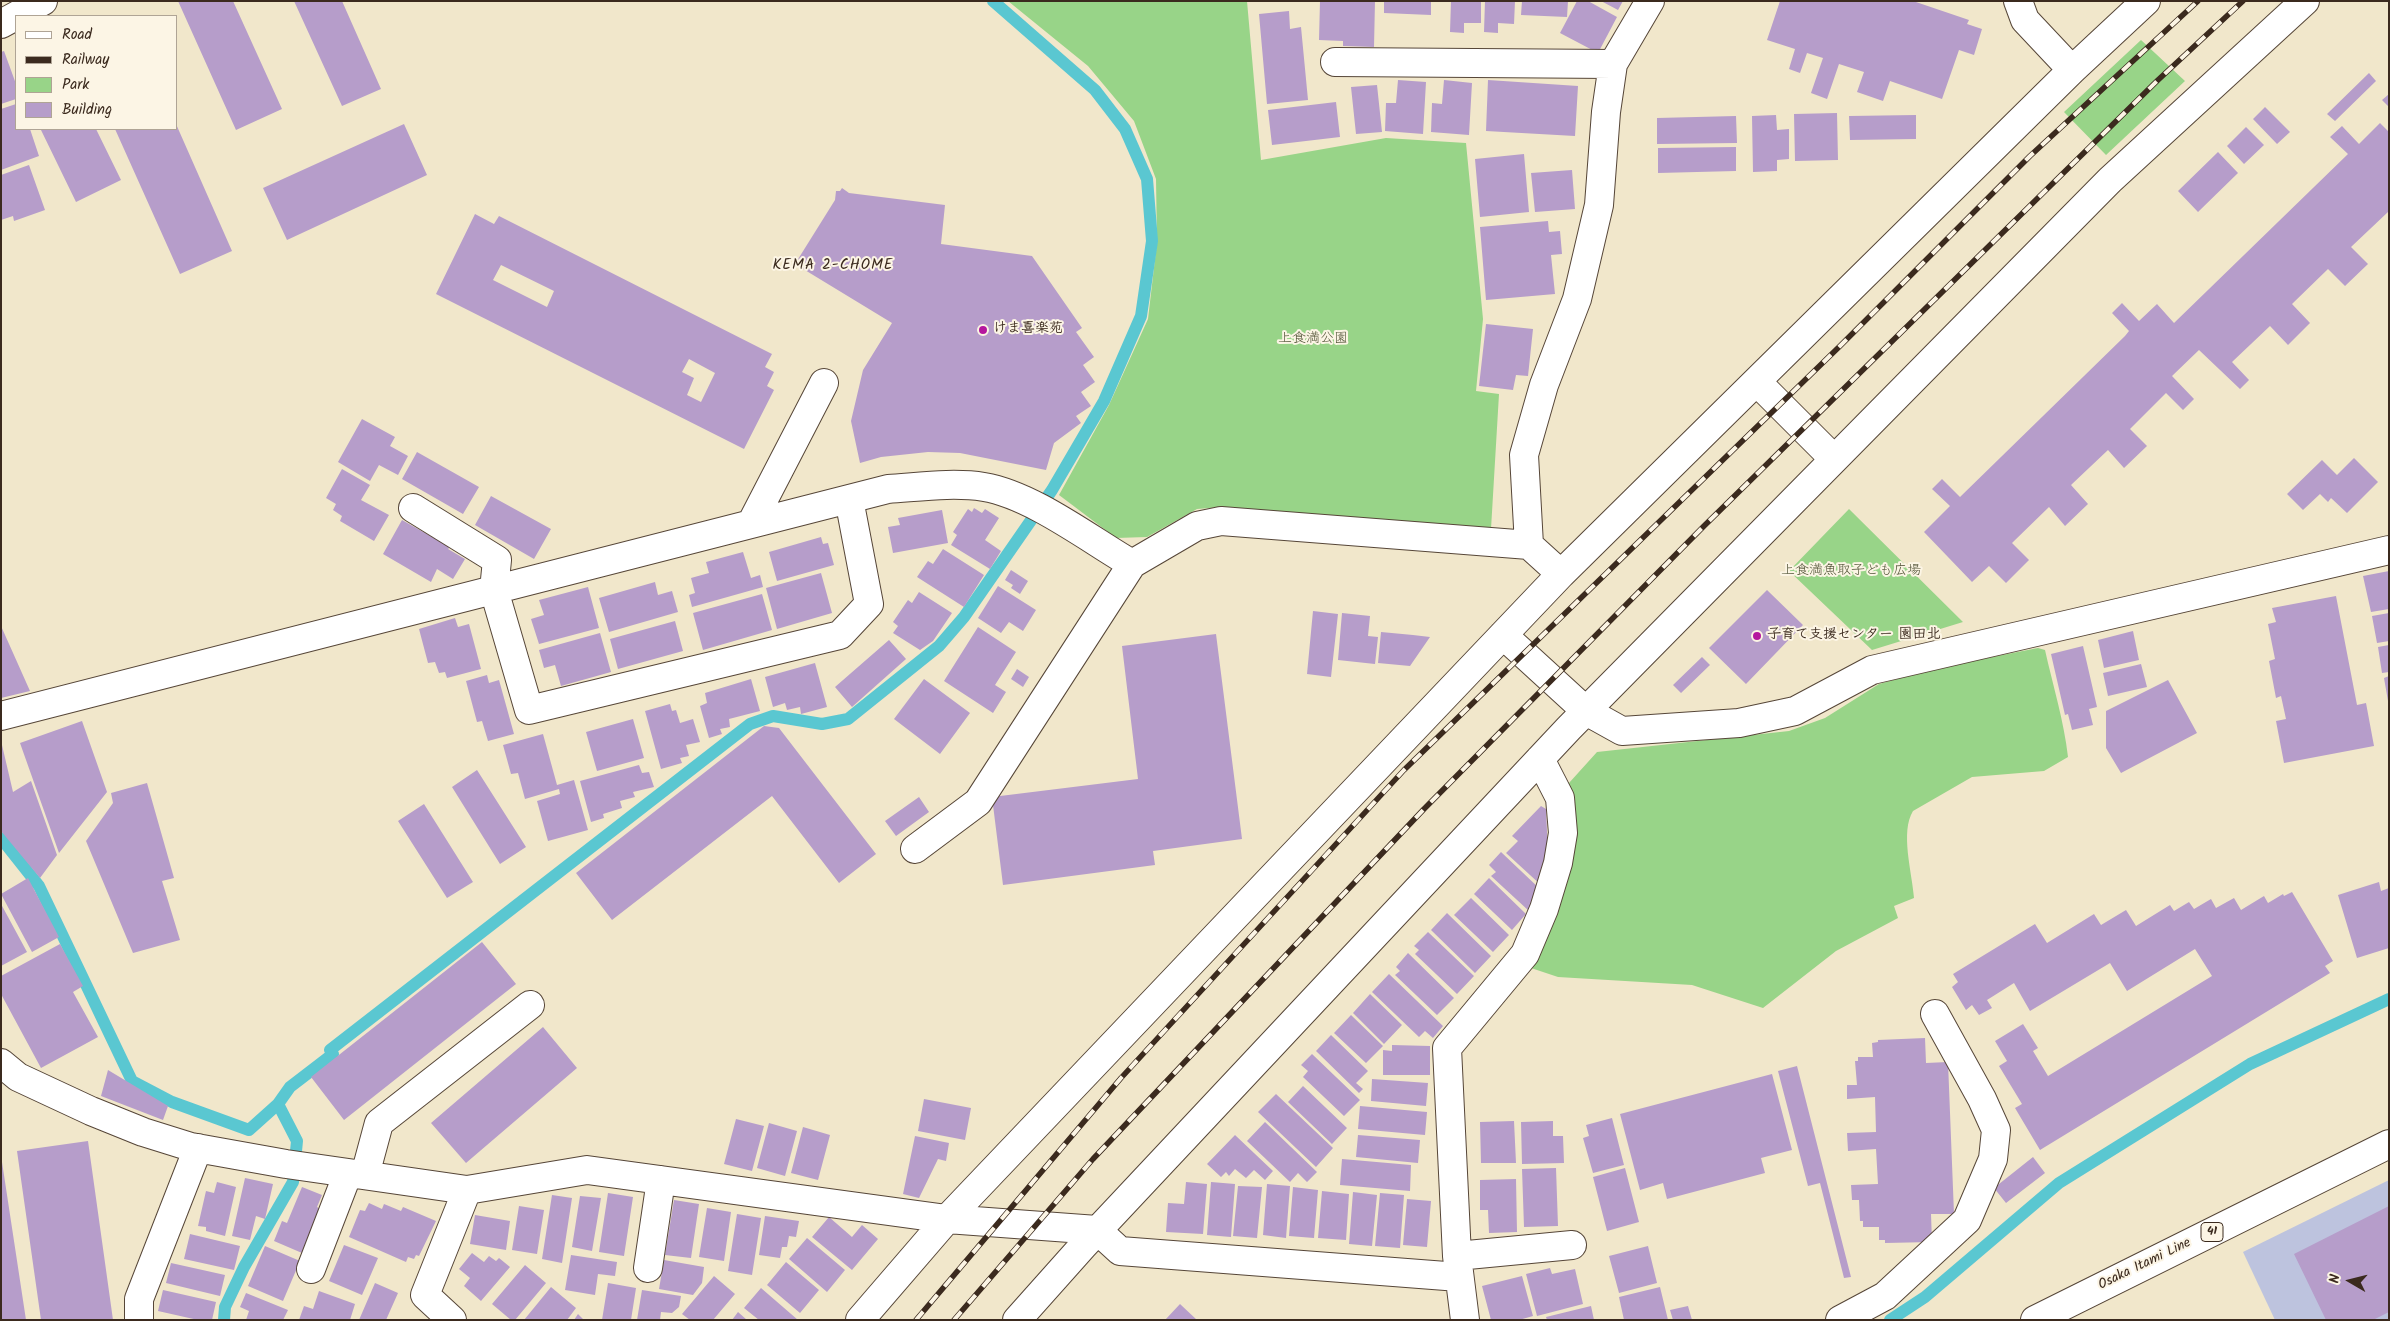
<!DOCTYPE html>
<meta charset="utf-8">
<style>
body{margin:0}
#map{position:relative;width:2390px;height:1321px;overflow:hidden;background:#f1e7cb;font-family:Kalam,sans-serif}
canvas{display:block}
.frame{position:absolute;inset:0;border:2px solid #3b2a1e;pointer-events:none}
.legend{position:absolute;left:15px;top:15px;width:162px;height:115px;box-sizing:border-box;background:#fcf5e5;border:1px solid #afa495;margin:0;padding:6px 9px;list-style:none;font-size:15px;color:#3b2a1e}
.legend li{display:flex;align-items:center;gap:10px;height:25px}
.legend b{width:25px;border:1px solid #afa495}
.north{position:absolute;left:2325px;top:1256px;width:50px;height:50px;-webkit-text-stroke:4px #fcf5e5;paint-order:stroke;rotate:278deg;font-size:14px;font-weight:700;line-height:20px;text-align:center;color:#3b2a1e}
.north::after{content:'';display:block;margin:auto;width:18px;height:22px;background:#3b2a1e;clip-path:polygon(50% 0,100% 100%,50% 72%,0 100%)}
</style>
<div id="map">
<canvas width="2390" height="1321"></canvas>
<div class="frame"></div>
<ul class="legend">
<li><b style="height:6px;background:#fff"></b>Road</li>
<li><b style="height:6px;background:#3b2a1e"></b>Railway</li>
<li><b style="height:14px;background:#98d488"></b>Park</li>
<li><b style="height:14px;background:#b69dca"></b>Building</li>
</ul>
<div class="north">N</div>
</div>
<script>
const g = document.querySelector('canvas').getContext('2d');
g.lineJoin = 'round';
function fill(path, color) {
  g.fillStyle = color;
  g.fill(path, 'evenodd');
}
function trace(path, color, width, dash) {
  g.strokeStyle = color;
  g.lineWidth = width;
  g.lineCap = dash ? 'butt' : 'round';
  g.setLineDash(dash || []);
  g.stroke(path);
}
function write(font, color, halo, rows, align = 'center') {
  g.font = font + ' Kalam,"Klee One",sans-serif';
  g.lineWidth = 4;
  g.setLineDash([]);
  g.textBaseline = 'middle';
  g.strokeStyle = halo;
  g.fillStyle = color;
  for (const [text, x, y, turn = 0] of rows) {
    g.save();
    g.translate(x, y);
    g.rotate((+turn || 0) * Math.PI / 180);
    g.textAlign = isNaN(turn) ? turn : align;
    if (halo) g.strokeText(text, 0, 0);
    g.fillText(text, 0, 0);
    g.restore();
  }
}
const industrial = new Path2D(`
 M2389,1180V1320H2275L2243,1252Z`);
const green = new Path2D(`
 M1008,1H1247L1261,160L1386,138L1466,143L1483,319L1476,391L1499,394L1491,529L1222,507L1197,509L1147,537L1116,538L1059,495L1109,405L1148,319L1157,242L1156,179L1134,121L1088,66Z
 M2141,40L2185,81L2106,155L2064,112Z
 M1849,509L1963,622L1872,650L1789,571Z
 M2038,648L2045,650C2053,686 2064,721 2068,757L2044,771L1972,777L1913,811C1900,832 1912,872 1914,898L1894,906L1898,918L1836,951L1763,1008L1692,985L1558,977L1528,967L1571,838L1569,783L1597,752L1789,731L1825,718L1879,684L1936,668Z`);
const stream = new Path2D(`
 M1,838L39,886L132,1081L172,1102L249,1130L278,1104L290,1087L333,1054L330,1050L750,724L773,716L822,724L848,719L939,646L964,617L1052,490L1104,401L1141,316L1152,241L1147,179L1125,129L1095,90L993,1
 M224,1320L225,1307L244,1267L293,1182L297,1141L278,1104
 M1890,1320L1925,1297L2059,1183L2250,1064L2389,999`);
const building = new Path2D(`
 M178,1H233L282,109L236,130Z
 M294,1H342L381,89L342,106Z
 M1320,1H1375L1374,47L1343,46V41L1319,40Z
 M1384,1H1431V15L1384,13Z
 M1451,1H1481V23H1464V33L1450,32Z
 M1485,1H1515L1514,24L1498,23V33L1484,32Z
 M1522,1H1568L1567,17L1521,15Z
 M1577,1H1588L1617,17L1598,53L1560,33Z
 M1601,1H1623L1618,10Z
 M1780,1H1913L1969,20L1967,24L1982,29L1974,55L1959,50L1942,99L1890,81L1883,101L1857,92L1864,72L1839,64L1827,99L1811,93L1823,58L1807,53L1800,73L1789,69L1795,49L1767,40Z
 M1289,11L1290,29L1301,27L1308,100L1267,104L1259,14Z
 M4,51L16,84V99L1,104V52Z
 M2369,73L2376,81L2335,121L2327,114Z
 M1398,80L1426,82L1423,134L1385,131L1386,103H1396Z
 M1444,80L1472,83L1469,135L1431,132L1432,103L1442,104Z
 M1488,80L1578,86L1575,136L1486,131Z
 M1377,85L1382,132L1356,134L1351,87Z
 M2389,94V107L2382,100Z
 M1336,102L1340,137L1272,145L1268,110Z
 M16,104V129H30L39,156L1,170V109Z
 M2265,107L2290,132L2277,144L2253,119Z
 M1837,113L1838,160L1795,161L1794,114Z
 M1776,115L1777,130L1789,129V159L1777,160V171L1753,172L1752,116Z
 M1916,115V139L1850,140L1849,116Z
 M1736,116L1737,143L1657,144V118Z
 M2380,123L2389,132V213L2388,212L2351,247L2368,264L2345,286L2328,269L2292,304L2310,323L2288,345L2270,326L2232,362L2249,380L2240,389L2199,350L2172,376L2194,399L2183,410L2166,393L2130,429L2147,446L2124,468L2108,450L2071,485L2088,504L2065,526L2049,507L2012,543L2029,560L2006,583L1989,566L1972,582L1924,532L1950,506L1932,489L1942,479L1960,497L2125,336L2129,331L2112,313L2122,303L2139,321L2157,304L2174,323L2348,154L2330,137L2342,126L2359,144Z
 M176,124L232,251L180,274L115,129H176Z
 M404,124L427,175L287,240L263,188Z
 M2246,127L2264,145L2244,164L2227,146Z
 M43,129H96L121,180L76,202L41,130Z
 M1736,147V171L1658,173V148Z
 M2218,152L2238,173L2198,212L2178,191Z
 M1524,154L1529,212L1480,217L1475,159Z
 M29,165L45,210L14,221L13,216L1,220V175Z
 M1572,170L1575,209L1535,212L1531,173Z
 M842,188L849,193L945,205L941,244L1032,256L1082,328L1076,332L1094,357L1083,365L1095,382L1081,392L1091,406L1076,416L1081,423L1054,443L1046,470L960,453L928,452L881,457L860,463L851,421L863,370L892,323L795,264L835,200L836,191H840Z
 M475,214L494,224L499,216L772,354L765,367L774,372L767,386L774,390L744,449L436,294ZM501,265L554,291L547,307L493,280ZM689,359L715,373L701,402L687,395L694,378L682,372Z
 M1548,221L1549,232L1560,231L1562,254L1551,255L1555,294L1486,300L1480,227Z
 M1486,324L1533,329L1528,376L1516,375L1513,390L1479,386Z
 M362,419L395,437L390,446L408,456L398,475L379,465L370,481L338,462Z
 M417,452L479,487L463,514L402,479Z
 M2354,458L2378,482L2347,513L2331,498L2328,502L2320,494L2303,510L2287,494L2322,460L2337,475Z
 M342,469L370,485L361,500L389,515L374,541L340,521L342,516L333,510L336,504L326,498Z
 M491,496L551,529L534,559L475,525Z
 M974,508L982,513L985,509L999,518L985,540L1001,551L990,569L951,545L957,535L953,532L968,509L972,512Z
 M942,510L948,543L893,553L888,527L900,525L898,518Z
 M402,520L450,547L448,549L465,559L453,579L437,569L431,582L383,554Z
 M821,537L823,544L828,543L834,565L777,581L769,552Z
 M943,549L984,575L964,607L917,577L928,561L933,564Z
 M743,552L751,578L760,575L763,587L692,607L689,595L695,593L691,578L709,573L706,562Z
 M1011,570L1028,581L1020,594L1011,588L1013,585L1005,580Z
 M2389,571V609L2371,612L2363,576Z
 M821,573L832,613L777,629L766,588Z
 M655,582L658,595L672,591L678,612L609,632L599,598Z
 M998,586L1036,610L1023,631L1009,622L1001,633L978,618Z
 M588,587L599,628L539,644L531,619L544,615L539,600Z
 M1767,590L1803,625L1746,684L1709,648Z
 M919,592L952,613L933,641L920,650L893,633L898,626L893,622L908,600L912,603Z
 M762,594L772,630L703,650L693,613Z
 M2336,596L2357,705L2366,703L2374,746L2284,763L2276,721L2286,719L2281,696L2276,698L2269,661L2275,659L2268,624L2276,622L2272,608Z
 M1313,611L1338,614L1331,677L1307,674Z
 M1342,613L1370,616L1368,636L1378,637L1375,664L1338,660Z
 M2389,613V641L2377,643L2372,616Z
 M455,618L458,627L469,624L481,669L447,678L445,672L439,673L435,662L428,663L419,629Z
 M675,621L683,651L618,669L610,639Z
 M1,626L30,691L1,698Z
 M978,627L1016,652L995,685L1006,692L993,713L944,681Z
 M2133,631L2139,660L2104,668L2098,640Z
 M1381,632L1413,635L1430,637L1410,666L1378,663Z
 M600,633L611,672L561,686L555,665L544,668L539,650Z
 M1216,634L1242,839L1153,851L1155,865L1003,885L992,797L1138,779L1122,646Z
 M889,640L906,659L852,707L835,687Z
 M2389,645V672L2382,673L2378,647Z
 M2083,646L2097,707L2089,709L2093,725L2072,730L2068,714L2065,715L2051,654Z
 M1702,657L1710,665L1681,693L1673,685Z
 M815,663L827,707L801,714L800,707L787,710L785,703L773,707L765,677Z
 M2141,664L2147,687L2108,696L2103,673Z
 M1017,669L1029,677L1023,687L1011,679Z
 M487,675L489,683L499,680L514,734L488,741L482,721L477,722L466,681Z
 M2389,676V701H2388L2384,678Z
 M751,679L760,711L729,719L730,727L720,729L722,734L709,738L700,706L707,703L705,693Z
 M924,679L970,713L940,754L894,719Z
 M2168,680L2197,733L2121,773L2106,748V711Z
 M670,704L672,711L676,710L680,723L693,719L700,742L686,745L689,756L680,758L682,763L661,769L645,711Z
 M633,719L644,758L597,771L586,732Z
 M82,721L107,792L59,853L20,743Z
 M764,726L779,728L876,854L839,883L772,796L612,920L576,873Z
 M543,734L557,785L574,780L588,830L548,841L537,801L560,794L559,789L525,799L518,773L511,774L503,745Z
 M2,745L13,792L31,781L57,855L40,878L1,831Z
 M639,765L642,773L649,772L654,787L633,792L635,797L620,801L622,808L603,814L604,818L591,822L580,781Z
 M477,770L526,847L500,864L452,787Z
 M147,783L174,878L162,881L180,940L133,953L86,841L113,803L111,793Z
 M919,797L929,812L896,836L885,821Z
 M424,804L473,882L447,898L398,821Z
 M1541,806L1546,809L1548,853L1542,886L1506,853L1518,841L1512,836Z
 M1501,852L1540,889L1529,911L1491,876L1496,872L1489,865Z
 M28,878L59,937L32,952L1,894Z
 M1489,878L1526,914L1512,930L1474,894Z
 M2379,882L2381,891L2389,888V948L2357,958L2338,895Z
 M2292,892L2333,961L2325,966L2330,973L2040,1150L2015,1108L2022,1104L1999,1066L2007,1061L1995,1041L2023,1024L2038,1048L2033,1051L2048,1076L2212,976L2195,949L2127,991L2110,963L2030,1011L2014,983L1987,1000L1992,1008L1979,1015L1972,1005L1966,1010L1952,987L1958,982L1953,974L2035,924L2047,943L2094,914L2101,925L2126,910L2136,926L2170,905L2174,911L2189,902L2194,909L2211,899L2216,908L2234,898L2241,910L2264,896L2268,903L2283,894L2284,896Z
 M1471,898L1509,935L1493,952L1454,915Z
 M1,904L27,952L1,966Z
 M1447,913L1491,956L1475,973L1431,930Z
 M1428,932L1474,976L1457,994L1415,954L1419,950L1414,946Z
 M482,942L516,984L344,1120L311,1077Z
 M60,944L83,986L73,992L98,1037L41,1068L1,994V976Z
 M1408,953L1454,998L1437,1015L1395,975L1400,971L1396,967Z
 M1389,974L1443,1026L1433,1038L1425,1031L1419,1037L1372,992Z
 M1370,994L1402,1025L1384,1044L1353,1013Z
 M1351,1015L1383,1046L1366,1063L1334,1033Z
 M543,1027L577,1068L466,1163L431,1123Z
 M1331,1035L1368,1071L1356,1083L1363,1089L1359,1093L1316,1051Z
 M1925,1038L1926,1063L1948,1062L1954,1214H1931L1932,1242L1885,1243V1240H1879V1227H1863V1221H1860L1859,1200H1852L1851,1185L1878,1184L1876,1149L1848,1151L1847,1133L1876,1132L1875,1097L1847,1099V1085H1857L1855,1061H1858V1057H1873L1872,1043L1878,1042V1040Z
 M1392,1045L1430,1046V1075H1383V1050L1392,1051Z
 M1312,1054L1360,1100L1344,1116L1303,1077L1308,1071L1301,1065Z
 M1797,1066L1851,1277L1844,1278L1820,1183L1808,1186L1778,1071Z
 M108,1070L168,1106L163,1120L101,1096Z
 M1772,1074L1792,1150L1761,1158L1765,1173L1667,1199L1663,1183L1640,1190L1620,1114Z
 M1372,1079L1428,1083L1426,1106L1371,1101Z
 M1303,1086L1347,1128L1332,1144L1288,1102Z
 M1276,1094L1333,1148L1316,1167L1258,1112Z
 M924,1099L971,1108L965,1140L918,1131Z
 M1360,1106L1427,1112L1425,1135L1358,1129Z
 M1612,1118L1624,1165L1593,1173L1583,1138L1589,1136L1586,1125Z
 M736,1119L764,1126L752,1171L724,1164Z
 M1514,1121L1516,1163H1481L1480,1122Z
 M1553,1121V1136H1563L1564,1163L1522,1164L1521,1122Z
 M1265,1122L1317,1172L1307,1182L1298,1173L1290,1182L1247,1141Z
 M769,1123L797,1131L785,1176L757,1168Z
 M803,1127L830,1135L818,1180L791,1173Z
 M1235,1135L1273,1171L1265,1180L1254,1170L1246,1178L1235,1169L1229,1176L1226,1172L1221,1177L1207,1164Z
 M1358,1135L1420,1140L1418,1163L1356,1157Z
 M915,1136L949,1143L946,1161L938,1159L919,1198L903,1194Z
 M88,1141L113,1320H41L17,1151Z
 M2033,1157L2045,1173L2006,1203L1994,1188Z
 M1342,1159L1411,1165L1410,1191L1340,1185Z
 M1,1162H2L26,1320H1Z
 M1556,1168L1558,1226L1524,1227L1522,1169Z
 M1625,1168L1639,1222L1607,1231L1593,1177Z
 M245,1178L273,1184L265,1219L256,1216L250,1240L232,1236Z
 M1516,1179L1517,1232L1489,1233L1488,1210H1480V1180Z
 M217,1182L236,1187L225,1236L206,1231V1227L198,1226L206,1191L214,1193Z
 M1186,1182L1207,1184L1203,1234L1166,1232L1168,1203L1184,1204Z
 M1211,1182L1235,1184L1231,1237L1207,1235Z
 M1267,1184L1290,1186L1286,1238L1263,1235Z
 M1238,1186L1262,1187L1257,1238L1233,1236Z
 M302,1187L322,1195L317,1207L320,1209L302,1253L274,1241L282,1221L287,1223Z
 M1293,1187L1318,1190L1314,1238L1289,1236Z
 M1322,1191L1349,1194L1346,1240L1318,1238Z
 M1353,1192L1377,1195L1372,1246L1349,1244Z
 M608,1193L633,1197L624,1256L599,1252Z
 M1380,1193L1404,1195L1400,1248L1375,1246Z
 M552,1195L572,1198L562,1263L542,1259Z
 M580,1196L601,1198L592,1251L572,1247Z
 M1407,1199L1431,1201L1427,1247L1403,1245Z
 M674,1200L699,1204L691,1258L665,1255Z
 M369,1203L382,1209L384,1204L401,1211L403,1207L436,1221L419,1256L416,1255L414,1259L408,1257L406,1262L349,1237L360,1210L365,1211Z
 M519,1206L544,1210L537,1254L512,1250Z
 M2389,1206V1312L2373,1320H2326L2294,1254Z
 M707,1208L731,1212L724,1261L699,1257Z
 M737,1214L761,1218L752,1275L728,1271Z
 M475,1215L510,1221L506,1250L470,1244Z
 M765,1216L799,1221L796,1237L789,1236L787,1247H782L780,1258L759,1255Z
 M829,1217L852,1237L862,1225L878,1239L852,1270L812,1237Z
 M190,1234L240,1246L234,1270L184,1259Z
 M807,1238L845,1270L827,1292L789,1259Z
 M344,1245L378,1258L362,1295L329,1281Z
 M265,1246L300,1261L283,1301L248,1286Z
 M1648,1246L1657,1283L1619,1293L1609,1256Z
 M472,1253L484,1262L489,1256L496,1261L499,1258L510,1267L481,1301L464,1286L470,1278L459,1269Z
 M571,1255L617,1262L615,1276L598,1274L595,1295L565,1290Z
 M664,1260L704,1267L702,1283L693,1295L659,1289Z
 M786,1262L819,1290L800,1313L767,1285Z
 M171,1263L225,1275L220,1296L166,1283Z
 M525,1265L546,1283L515,1320H511L492,1304Z
 M1550,1268L1552,1274L1575,1269L1583,1304L1537,1316L1526,1274Z
 M714,1276L735,1294L713,1320H690L682,1314Z
 M1522,1276L1533,1316L1519,1320H1491L1482,1286Z
 M375,1283L398,1293L386,1320H359Z
 M608,1283L636,1288L631,1320H602Z
 M551,1287L576,1308L567,1320H524Z
 M1660,1287L1668,1320H1624L1619,1297Z
 M761,1288L798,1320H759L744,1308Z
 M163,1290L216,1302L212,1320H198L158,1311Z
 M642,1290L681,1296L679,1307L672,1313L661,1312L660,1320H637Z
 M319,1291L355,1304L350,1320H299L304,1306L313,1309Z
 M246,1293L288,1310L283,1320H246L249,1311L240,1307Z
 M1180,1304L1197,1320H1165Z
 M1591,1306L1594,1320H1547L1546,1317Z
 M1688,1306L1692,1320H1673L1670,1310Z
 M738,1312L747,1320H732Z
 M578,1314L584,1320H574Z`);
const minor = new Path2D(`
 M2018,1L2025,20L2072,70
 M1,24L43,1
 M1335,62L1613,64
 M1757,382L1834,459
 M413,508L497,560L494,590L529,710L840,635L869,604L849,499
 M751,524L824,383
 M1529,545L1524,455L1544,385L1577,299L1599,205L1606,112L1613,64L1650,1
 M1503,635L1586,711L1622,731L1739,723L1795,711L1872,670L2389,550
 M1,716L888,489C919,487 953,482 984,487C1032,495 1089,539 1132,564
 M915,849L978,802L1132,564L1197,526L1221,521L1529,545L1561,574
 M1,1063L18,1077L91,1111L143,1132L191,1147L286,1164L467,1190L587,1170L947,1219L1097,1230L1120,1251L1459,1277
 M365,1175L379,1123L530,1005
 M1457,1256L1572,1245
 M648,1268L661,1180
 M311,1269L348,1173
 M139,1320V1299L198,1148
 M452,1320L425,1295L467,1190
 M860,1320L947,1219L1561,574L2072,70L2146,1
 M1017,1320L1083,1246L1569,728L2110,180L2305,1
 M1465,1320L1457,1256L1447,1048L1525,954L1544,909L1558,863L1563,833L1560,798L1540,759
 M1840,1320L1885,1296L1967,1220L1993,1159L1996,1130L1982,1099L1935,1014`);
const major = new Path2D(`
 M2035,1320L2389,1144`);
const rail = new Path2D(`
 M916,1320L1121,1078L1404,770L1840,346L2030,156L2198,1
 M954,1320L1093,1159L1424,809L1704,526L2158,80L2243,1`);
const markers = [
 [983,330,5,"#b5179e"],
 [1757,636,5,"#b5179e"]
];
const shields = [
 [2212,1232,22]
];
const shieldNames = [
 ["41",2212,1232]
];
const poiNames = [
 ["けま喜楽苑",993,330],
 ["子育て支援センター 園田北",1767,636]
];
const parkNames = [
 ["上食満公園",1313,340],
 ["上食満魚取子ども広場",1851,572]
];
const streetNames = [
 ["Osaka Itami Line",2145,1265,-26]
];
const neighbourhoodNames = [
 ["KEMA 2-CHOME",833,266]
];
fill(industrial, '#bdc3de');
fill(green, '#98d488');
trace(stream, '#5ac7d1', 12);
fill(building, '#b69dca');
trace(minor, '#564638', 30);
trace(major, '#564638', 30);
trace(minor, '#fff', 28);
trace(major, '#fff', 28);
trace(rail, '#3b2a1e', 5.5);
trace(rail, '#fcf5e5', 4, [11]);
for (const [x, y, r, color] of markers) {
  const dot = new Path2D();
  dot.arc(x, y, r, 0, 2 * Math.PI);
  g.fillStyle = color;
  g.fill(dot);
  trace(dot, '#fcf5e5', 2);
}
for (const [x, y, w] of shields) {
  const box = new Path2D();
  box.roundRect(x - w / 2, y - 9.5, w, 19, 4);
  g.fillStyle = '#fcf5e5';
  g.fill(box);
  trace(box, '#3b2a1e', 1);
}
write('bold 12px', '#3b2a1e', null, shieldNames);
write('bold 14px', '#3b2a1e', '#fcf5e5', poiNames, 'left');
write('14px', '#525438', '#fcf5e5', parkNames);
write('14px', '#3b2a1e', '#fcf5e5', streetNames);
g.letterSpacing = '1px';
write('15px', '#3b2a1e', '#fcf5e5', neighbourhoodNames);
g.letterSpacing = '0px';
</script>
